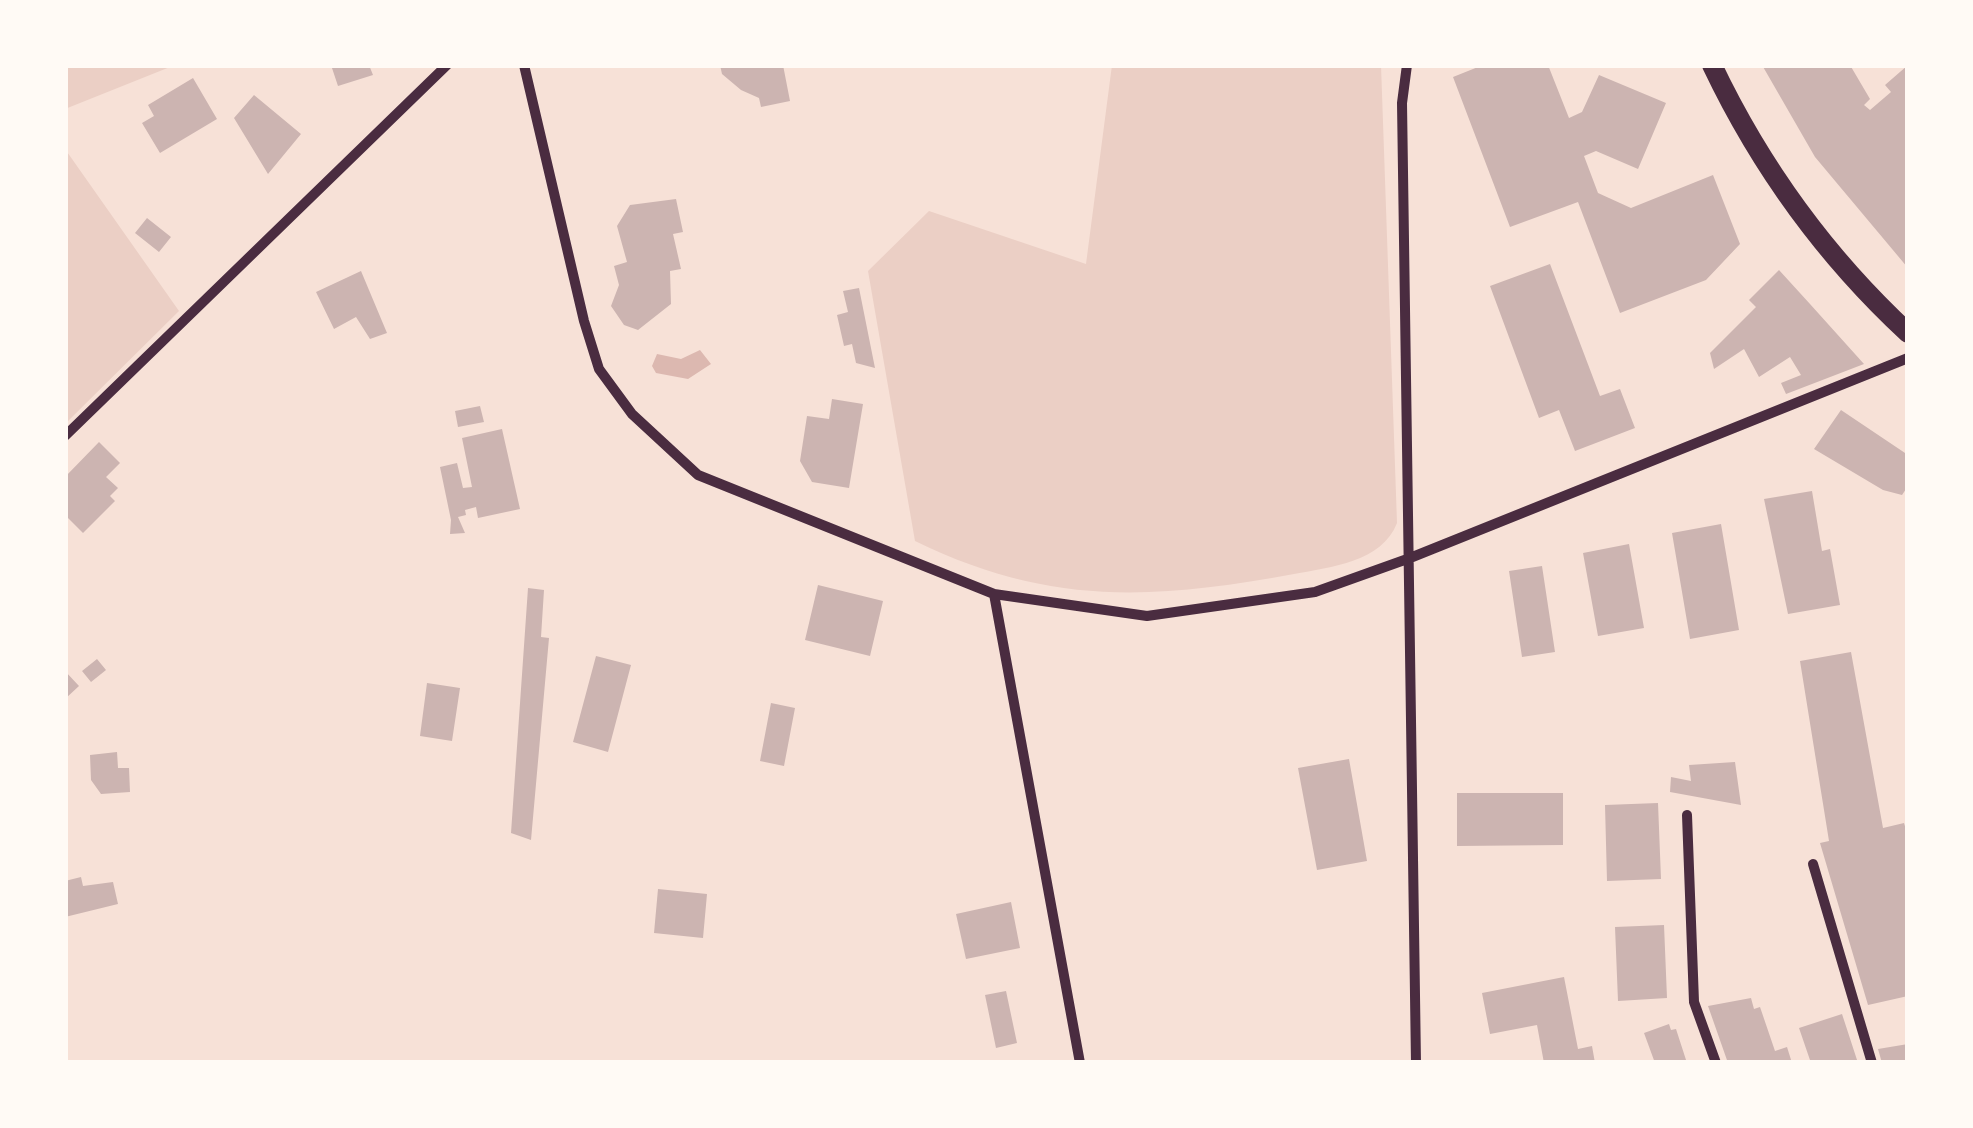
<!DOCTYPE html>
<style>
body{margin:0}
#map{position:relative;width:1973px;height:1128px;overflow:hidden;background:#f7e1d7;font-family:"Work Sans",sans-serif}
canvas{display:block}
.frame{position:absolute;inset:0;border:68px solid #fffaf5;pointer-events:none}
</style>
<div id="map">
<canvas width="1973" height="1128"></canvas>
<div class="frame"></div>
</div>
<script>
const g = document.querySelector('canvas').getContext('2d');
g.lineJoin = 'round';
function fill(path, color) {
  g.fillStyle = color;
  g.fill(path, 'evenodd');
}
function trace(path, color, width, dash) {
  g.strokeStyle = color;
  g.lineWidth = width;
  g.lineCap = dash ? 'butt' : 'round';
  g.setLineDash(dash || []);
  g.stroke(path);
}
const green = new Path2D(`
 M65,65H175L65,109Z
 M1112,65H1381L1397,523C1382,562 1331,567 1294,574C1152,600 1048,606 915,541L868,271L929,211L1086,264Z
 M65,149L179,311L65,424Z`);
const water = new Path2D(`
 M700,350L711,364L688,379L656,373L652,366L657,354L681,359Z`);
const building = new Path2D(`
 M331,65H369L373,75L338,86Z
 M720,65H783L790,101L761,107L759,98L741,90L722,74Z
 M1483,65H1548L1569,118L1582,112L1599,75L1666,103L1638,169L1596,151L1584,156L1598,193L1631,208L1713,175L1740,244L1706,280L1620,313L1578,202L1510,227L1453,77Z
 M1762,65H1850L1870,99L1864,105L1870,110L1891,92L1885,85L1908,65V268L1815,157Z
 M193,78L217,119L160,153L142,123L154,116L148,105Z
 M254,95L301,134L268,174L234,118Z
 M676,199L683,232L673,234L681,269L670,271L671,304L638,330L624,325L611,306L619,285L614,266L627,262L617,226L630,205Z
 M147,218L171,237L159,252L135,233Z
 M1550,264L1600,396L1620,389L1635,428L1575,451L1559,410L1539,418L1490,286Z
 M1779,270L1810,304L1864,364L1786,394L1781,383L1801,375L1790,357L1759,377L1744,349L1714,369L1710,353L1756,307L1749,300Z
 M361,271L387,333L370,339L356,317L334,329L316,292Z
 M859,288L875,368L856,363L852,344L844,346L837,315L848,312L843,291Z
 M832,399L863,404L849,488L812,482L800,461L807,416L829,419Z
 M480,406L484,422L458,427L455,411Z
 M1841,410L1908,455V486L1902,495L1883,490L1814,449Z
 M502,429L520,509L478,518L476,507L465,510L466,515L458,517L465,533L450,534L451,520L440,467L457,463L463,488L472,487L462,438Z
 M99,442L120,463L106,477L118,488L110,496L115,501L83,533L65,515V477Z
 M1812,491L1822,551L1830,549L1840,605L1788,614L1764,499Z
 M1721,524L1739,630L1690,639L1672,533Z
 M1629,544L1644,628L1598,636L1583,553Z
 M1542,566L1555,652L1522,657L1509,571Z
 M818,585L883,601L870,656L805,640Z
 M528,588L544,590L541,637L549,638L531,840L511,833Z
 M1851,652L1883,828L1904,823L1908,836V996L1868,1005L1820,843L1829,841L1800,661Z
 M596,656L631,665L608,752L573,742Z
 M97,659L106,670L91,682L82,671Z
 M65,671L79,686L65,699Z
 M427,683L460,688L452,741L420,736Z
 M771,703L795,708L784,766L760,761Z
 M117,752L118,768H129L130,792L101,794L91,780L90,755Z
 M1349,759L1367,861L1317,870L1298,768Z
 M1735,762L1741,805L1670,792L1671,777L1691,781L1689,765Z
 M1457,793H1563V845L1457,846Z
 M1658,803L1661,879L1607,881L1605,805Z
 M81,877L83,886L113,882L118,904L65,917V881Z
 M658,889L707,894L703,938L654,933Z
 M1011,902L1020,948L966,959L956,914Z
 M1664,925L1667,998L1618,1001L1615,927Z
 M1564,977L1578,1049L1592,1046L1595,1063H1544L1537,1025L1490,1034L1482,993Z
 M1006,991L1017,1043L996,1048L985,995Z
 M1751,998L1754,1009L1760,1007L1775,1051L1787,1047L1792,1063H1728L1708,1006Z
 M1842,1014L1858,1063H1811L1799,1028Z
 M1669,1024L1671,1030L1676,1029L1687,1063H1655L1644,1033Z
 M1908,1044V1063H1882L1878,1049Z`);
const minor = new Path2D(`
 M524,65L584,321L599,369L632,414L698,475L994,594L1147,616L1315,592L1410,558L1908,358
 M1407,65L1402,103L1416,1063
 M65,436L447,65
 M994,594L1080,1063
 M1687,815L1694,1002L1716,1063
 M1813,864L1872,1063`);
const secondary = new Path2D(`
 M1712,65C1761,168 1825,256 1908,333`);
fill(green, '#ebcfc5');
fill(water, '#dcb8b0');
fill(building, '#ccb4b1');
trace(minor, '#4a2c40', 10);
trace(secondary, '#4a2c40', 20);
</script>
